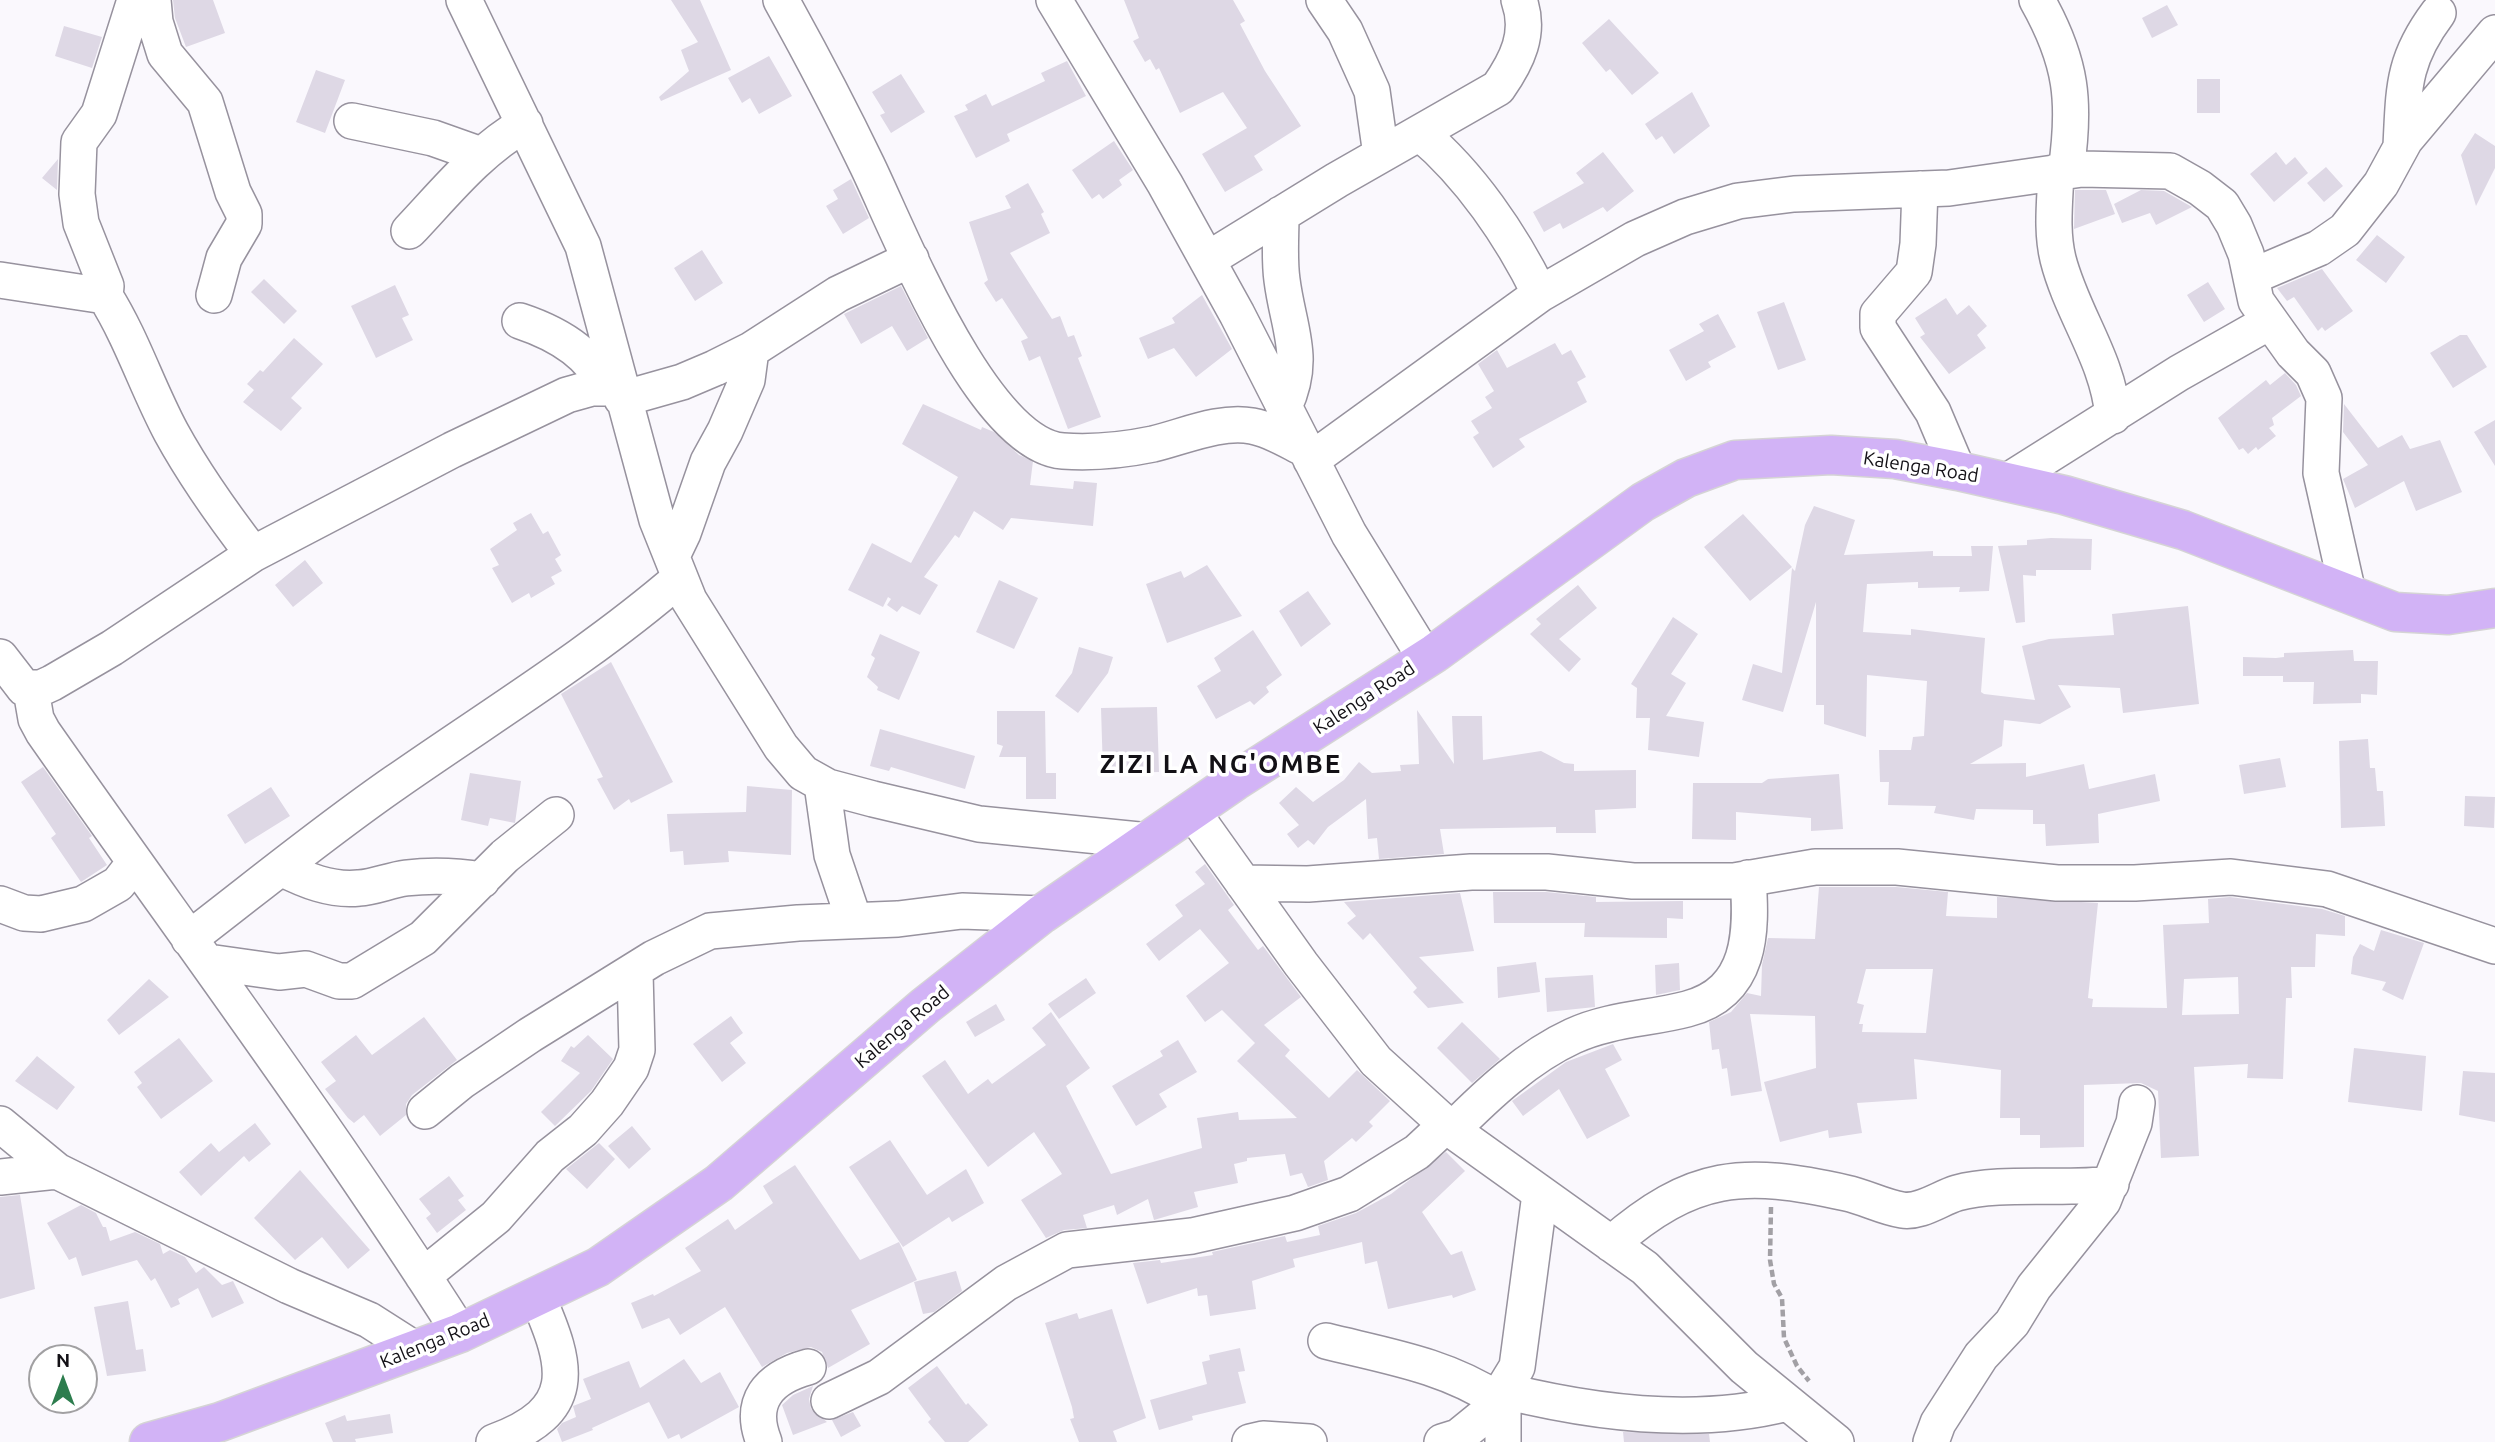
<!DOCTYPE html>
<style>
body{margin:0}
#map{position:relative;width:2495px;height:1442px;overflow:hidden;background:#faf8fd;font-family:Ubuntu,sans-serif}
canvas{display:block}
.north{position:absolute;left:28px;top:1344px;width:70px;height:70px;box-sizing:border-box;background:#fff;border:2px solid #a1a0a2;border-radius:50%;rotate:0deg;font-size:19px;font-weight:700;line-height:28px;text-align:center;color:#131116}
.north::after{content:'';display:block;margin:auto;width:24px;height:32px;background:#2d7d4e;clip-path:polygon(50% 0,100% 100%,50% 72%,0 100%)}
</style>
<div id="map">
<canvas width="2495" height="1442"></canvas>
<div class="north">N</div>
</div>
<script>
const g = document.querySelector('canvas').getContext('2d');
g.lineJoin = 'round';
function fill(path, color) {
  g.fillStyle = color;
  g.fill(path, 'evenodd');
}
function trace(path, color, width, dash) {
  g.strokeStyle = color;
  g.lineWidth = width;
  g.lineCap = dash ? 'butt' : 'round';
  g.setLineDash(dash || []);
  g.stroke(path);
}
function write(font, color, halo, rows, align = 'center') {
  g.font = font + ' Ubuntu,sans-serif';
  g.lineWidth = 7;
  g.setLineDash([]);
  g.textBaseline = 'middle';
  g.strokeStyle = halo;
  g.fillStyle = color;
  for (const [text, x, y, turn = 0] of rows) {
    g.save();
    g.translate(x, y);
    g.rotate((+turn || 0) * Math.PI / 180);
    g.textAlign = isNaN(turn) ? turn : align;
    if (halo) g.strokeText(text, 0, 0);
    g.fillText(text, 0, 0);
    g.restore();
  }
}
const building = new Path2D(`
 M173,0H213L225,33L186,47L175,18Z
 M671,0H700L731,70L661,101L659,97L689,71L681,50L698,42Z
 M1124,0H1233L1245,21L1240,24L1265,71L1301,126L1254,156L1263,170L1225,192L1202,154L1247,128L1223,92L1180,113L1159,68L1156,70L1150,59L1145,62L1133,41L1139,38Z
 M2167,5L2178,25L2152,38L2142,18Z
 M1609,19L1659,73L1632,95L1610,69L1606,72L1582,43Z
 M64,26L102,37L92,68L55,56Z
 M769,56L792,96L759,114L750,98L742,103L728,78Z
 M1067,61L1086,96L1007,134L1010,141L976,158L954,116L968,110L965,105L986,94L992,106L1045,81L1041,73Z
 M316,70L345,80L325,133L296,122Z
 M901,74L925,112L891,133L880,115L885,113L872,92Z
 M2197,79H2220V113H2197Z
 M1692,92L1710,126L1674,154L1662,136L1656,140L1645,124Z
 M2475,133L2495,146V168L2476,206L2461,155Z
 M1114,141L1133,170L1119,180L1122,185L1103,199L1099,194L1092,199L1072,170Z
 M1603,152L1634,191L1607,212L1603,207L1563,229L1560,223L1544,232L1533,212L1584,183L1576,173Z
 M2276,152L2286,165L2295,157L2308,173L2274,202L2250,174Z
 M58,159L57,190L42,178Z
 M2326,167L2343,186L2324,202L2307,183Z
 M851,179L869,218L843,234L826,206L838,199L833,190Z
 M1028,183L1044,212L1041,214L1050,233L1010,253L1052,319L1060,316L1068,337L1074,335L1082,356L1078,358L1101,417L1068,429L1040,356L1029,361L1021,341L1028,338L1002,298L996,302L984,283L988,280L969,222L1011,208L1005,196Z
 M2075,190H2106L2115,214L2074,229Z
 M2141,190L2164,191L2192,207L2156,225L2150,213L2122,223L2114,204Z
 M2377,235L2405,257L2386,283L2356,260Z
 M702,250L723,283L695,301L674,268Z
 M2322,269L2353,311L2325,331L2322,327L2318,331L2294,297L2287,301L2277,288Z
 M264,279L297,311L284,324L251,292Z
 M2208,282L2225,309L2204,322L2187,295Z
 M395,285L409,315L402,318L413,340L376,358L351,306Z
 M901,286L928,338L907,351L892,326L861,344L844,314Z
 M1202,295L1232,349L1196,377L1174,348L1148,359L1139,338L1175,323L1172,318Z
 M1946,298L1957,315L1969,305L1987,326L1977,335L1986,348L1949,374L1920,337L1925,334L1915,318Z
 M1784,302L1806,360L1778,370L1757,312Z
 M1718,314L1736,347L1708,362L1711,367L1686,381L1669,350L1704,331L1699,324Z
 M2460,335H2467L2487,367L2453,388L2430,353Z
 M294,338L323,364L291,398L302,408L281,431L243,402L254,390L247,384L260,370L263,372Z
 M1555,343L1562,355L1571,350L1586,377L1577,382L1587,402L1519,439L1525,447L1493,468L1473,437L1479,433L1471,421L1492,408L1485,397L1494,391L1478,364L1497,350L1507,368Z
 M2285,373L2296,385L2301,396L2272,418L2274,425L2269,428L2276,436L2258,450L2256,447L2248,454L2243,448L2239,450L2218,418L2266,380L2270,385Z
 M923,404L981,430L982,427L994,432L1019,455L1033,461L1030,485L1073,489L1074,481L1097,483L1093,526L1011,518L1003,530L974,511L959,538L955,535L924,577L938,585L920,615L902,606L897,612L887,605L891,599L888,597L883,607L848,590L872,543L911,563L958,477L902,444Z
 M2344,404L2378,448L2402,435L2410,449L2440,440L2462,492L2416,511L2404,481L2355,508L2343,479L2368,465L2343,432Z
 M2495,420V466L2474,432Z
 M1814,506L1855,520L1844,555L1933,551V556H1972L1971,546H1993L1989,591L1959,592L1960,587L1918,588V582L1867,584L1863,632L1911,635V629L1985,638L1981,692L1984,694L2035,700L2022,646L2049,639L2114,635L2112,614L2188,606L2199,704L2123,713L2120,688L2058,685L2071,707L2040,724L2004,720L2002,746L1970,764L2026,763V777L2084,764L2089,789L2155,774L2160,801L2098,814L2099,843L2046,846L2045,824H2033V810L1976,809L1974,820L1934,813L1936,806L1888,805L1889,782H1880L1879,750H1911L1913,737L1924,736L1927,681L1867,675L1866,737L1824,724V705H1816V602L1783,712L1742,700L1753,664L1782,673L1792,568L1795,571L1805,525Z
 M531,513L543,534L548,531L561,555L555,559L562,571L551,577L555,584L531,598L529,593L512,603L492,568L499,565L490,549L517,530L513,523Z
 M1743,514L1792,567L1750,601L1704,547Z
 M2051,538L2092,539L2091,570H2036V576L2023,575L2025,622L2016,623L1998,546L2027,545V540Z
 M305,560L323,583L293,607L275,585Z
 M1207,565L1242,616L1167,643L1146,584L1181,571L1184,578Z
 M999,580L1038,598L1014,649L976,632Z
 M1578,585L1597,608L1559,639L1581,659L1569,672L1530,634L1541,624L1536,619Z
 M1308,591L1331,624L1301,647L1279,611Z
 M1673,617L1698,634L1671,674L1686,683L1666,716L1704,722L1699,757L1648,750L1650,718H1636L1637,688L1631,684Z
 M1253,630L1282,675L1266,687L1269,692L1254,705L1250,701L1216,719L1197,686L1221,671L1214,658Z
 M880,634L920,652L899,700L877,690L878,687L867,677L875,658L871,655Z
 M1079,647L1113,657L1108,673L1078,713L1055,696L1072,673Z
 M2353,650L2354,661H2378L2377,695L2361,694V703L2313,704L2314,682H2283V676H2243V657L2276,658L2284,657V653Z
 M611,662L673,782L631,803L629,799L614,810L597,779L603,777L561,694Z
 M1157,707L1159,772L1103,773L1101,708Z
 M1417,710L1454,764L1452,716H1482L1483,760L1541,751L1564,763L1574,764V771L1636,770V808L1595,810L1596,833H1556V827L1440,829L1444,854L1379,859L1377,838L1368,839L1366,799L1328,827L1314,845L1308,840L1298,848L1287,834L1299,825L1279,803L1296,787L1313,802L1344,780L1359,762L1372,773L1401,771L1400,765L1419,764Z
 M997,711H1045L1046,773H1056V799H1026V757H999L1003,746L997,744Z
 M880,729L975,756L965,789L891,767L889,771L870,766Z
 M2368,739L2370,768H2375L2377,791H2383L2385,826L2341,828L2339,741Z
 M2280,758L2286,787L2244,794L2239,765Z
 M43,767L92,836L89,838L107,865L81,882L51,838L56,834L21,782Z
 M470,773L521,781L515,823L490,818L488,826L461,820Z
 M1839,774L1843,829L1811,831V818L1736,812V840L1692,839L1693,783H1762L1768,779Z
 M747,786L792,790L791,855L728,851L729,862L684,865L683,851L670,852L667,814L746,812Z
 M271,787L290,816L245,844L227,815Z
 M2465,796L2495,797L2494,828L2464,826Z
 M1205,864L1234,905L1228,910L1258,950L1263,946L1301,997L1264,1025L1290,1050L1285,1056L1329,1098L1357,1070L1390,1101L1369,1122L1373,1126L1356,1142L1352,1138L1324,1161L1328,1180L1308,1187L1302,1173L1290,1176L1285,1154L1247,1158V1161L1234,1164L1238,1183L1194,1192L1198,1207L1154,1220L1148,1199L1117,1215L1114,1205L1083,1215L1087,1228L1064,1230L1046,1238L1021,1200L1062,1174L1034,1132L988,1167L922,1076L945,1060L968,1094L988,1079L992,1084L1046,1045L1032,1028L1051,1012L1090,1068L1066,1086L1111,1174L1202,1148L1197,1118L1238,1112L1239,1120L1297,1118L1237,1061L1255,1043L1222,1010L1205,1022L1186,996L1229,963L1200,929L1159,961L1146,944L1183,916L1175,905L1205,884L1195,872Z
 M1819,887H1896L1948,892L1946,916L1997,918V897L2098,903L2088,998L2093,999L2092,1007L2167,1008L2163,925L2209,923L2208,899L2230,897L2322,909L2345,916V936L2316,934L2315,967H2291L2292,998H2286L2283,1079L2247,1078L2248,1064L2194,1067L2199,1156L2161,1158L2158,1091L2141,1083L2084,1085V1147L2040,1148V1135H2020V1118H2000L2001,1070L1914,1059L1917,1099L1857,1103L1862,1133L1829,1138L1828,1130L1780,1142L1764,1082L1816,1068L1815,1016L1750,1014L1762,1091L1731,1096L1727,1068L1722,1069L1719,1049L1712,1050L1709,1022L1731,1012L1747,993L1761,996L1762,965L1768,938L1815,939ZM1866,969H1933L1926,1033L1862,1032L1863,1024H1859L1864,1005L1857,1003ZM2238,977L2239,1014L2182,1015L2184,979Z
 M1493,892H1546L1596,897V902L1683,901V919L1667,918V938L1584,937L1585,923H1494Z
 M1460,893L1474,951L1419,957L1464,1003L1428,1008L1413,992L1417,988L1370,933L1363,940L1347,923L1356,916L1344,902Z
 M2381,930L2424,943L2403,1000L2382,990L2386,982L2351,974L2353,957L2360,944L2374,951Z
 M1536,962L1540,992L1498,998L1497,967Z
 M1679,963L1680,990L1656,995L1655,965Z
 M1593,975L1595,1007L1547,1012L1545,978Z
 M1086,978L1096,993L1059,1019L1048,1004Z
 M149,979L169,997L119,1035L107,1020Z
 M996,1004L1005,1020L975,1037L966,1022Z
 M731,1016L743,1033L730,1043L746,1063L722,1082L693,1044Z
 M424,1017L457,1060L412,1095L406,1104V1115L380,1136L364,1115L354,1123L348,1118L325,1089L336,1081L321,1062L356,1035L372,1055Z
 M1462,1022L1500,1059L1472,1083L1437,1048Z
 M588,1035L613,1059L591,1091L555,1126L541,1112L580,1073L561,1061L571,1046L574,1048Z
 M179,1038L213,1081L161,1119L137,1087L142,1083L134,1072Z
 M1178,1040L1197,1072L1159,1094L1167,1107L1136,1126L1112,1086L1163,1056L1160,1051Z
 M1613,1044L1622,1060L1605,1069L1630,1116L1587,1139L1559,1089L1523,1116L1512,1101L1566,1062Z
 M2354,1048L2426,1056L2422,1111L2348,1102Z
 M37,1056L75,1087L57,1110L15,1081Z
 M2463,1071L2495,1073V1122L2459,1115Z
 M255,1123L271,1144L249,1162L244,1156L201,1196L179,1172L211,1143L219,1152Z
 M632,1126L651,1149L629,1169L608,1146Z
 M890,1140L927,1195L966,1169L984,1203L952,1222L949,1217L903,1247L849,1167Z
 M599,1143L615,1159L587,1189L566,1169Z
 M1446,1152L1465,1171L1422,1212L1451,1255L1462,1251L1476,1290L1453,1298L1452,1295L1388,1309L1377,1261L1365,1264L1362,1242L1293,1259L1295,1267L1252,1281L1256,1309L1210,1316L1207,1295L1198,1296L1197,1288L1147,1304L1133,1263L1160,1260L1161,1263L1213,1255L1212,1252L1285,1236L1287,1242L1320,1235L1318,1226L1356,1213L1391,1194Z
 M795,1165L860,1260L899,1242L917,1280L851,1310L870,1344L828,1368L822,1352L811,1347L787,1353L762,1367L725,1307L680,1335L669,1318L642,1329L631,1303L653,1294L654,1296L701,1271L685,1248L728,1219L735,1230L773,1203L763,1186Z
 M300,1170L370,1250L348,1269L322,1237L295,1260L254,1218Z
 M449,1176L464,1196L458,1200L466,1210L437,1233L426,1218L431,1214L419,1199Z
 M20,1195L35,1289L0,1299V1197Z
 M81,1205L96,1213L103,1227H106L110,1241L135,1232L160,1244L163,1254L170,1250L185,1257L196,1273L204,1267L222,1285L233,1281L244,1303L212,1318L198,1288L178,1299L180,1304L171,1308L155,1278L151,1281L137,1260L82,1276L76,1257L69,1260L47,1223Z
 M956,1271L962,1291L934,1312L923,1314L914,1282Z
 M128,1301L136,1350L143,1349L146,1371L107,1376L94,1307Z
 M1112,1309L1146,1418L1113,1431L1117,1442H1079L1070,1419L1074,1418L1072,1407L1045,1323L1077,1313L1079,1319Z
 M1240,1348L1245,1371L1238,1372L1246,1403L1192,1416L1193,1420L1159,1430L1150,1400L1207,1384L1202,1362L1210,1360L1209,1355Z
 M684,1359L701,1383L720,1372L739,1407L681,1439L679,1434L668,1439L649,1402L592,1428L593,1430L562,1442L557,1429L562,1423L576,1417L573,1406L591,1399L583,1379L629,1361L640,1388Z
 M937,1366L966,1405L968,1403L988,1425L968,1442H945L928,1422L931,1419L908,1388Z
 M813,1386L809,1399L811,1409L827,1422L793,1435L782,1405L793,1395Z
 M853,1412L861,1426L841,1437L832,1420Z
 M390,1414L393,1433L355,1439L356,1442H333L325,1423L345,1415L347,1421Z
 M1623,1432L1709,1434L1710,1442H1624Z`);
const path = new Path2D(`
 M1771,1207L1770,1260L1774,1284L1782,1298L1784,1338L1797,1366L1809,1381`);
const minor = new Path2D(`
 M153,0L155,22L165,54L205,102L233,192L244,214V224L224,258L214,295
 M464,0L583,246L657,520L689,600L781,747L803,773L828,787L873,799L979,824L1149,841
 M781,0C811,54 840,109 867,165C899,231 982,445 1063,451C1092,453 1124,450 1153,444C1183,437 1220,420 1252,426C1270,429 1289,441 1305,449
 M1054,0L1165,184L1237,314L1349,534L1426,659
 M1324,0L1345,31L1372,91L1381,155
 M2037,0C2072,62 2076,102 2066,171
 M352,121L433,138L481,155
 M1420,133C1470,175 1511,235 1540,294
 M2401,146C2404,89 2402,61 2438,13
 M2056,172C2055,201 2051,230 2058,259C2072,314 2108,359 2113,416
 M1920,189L1918,244L1914,272L1878,314V328L1933,412L1958,471
 M1281,214C1281,236 1279,259 1282,280C1288,328 1307,358 1284,407
 M409,231C446,192 478,151 525,124
 M1207,260L1337,180L1498,88C1517,61 1531,33 1519,0
 M2251,277L2319,248L2345,230L2381,184L2405,140L2495,33
 M0,280L105,296C132,339 147,387 171,432C195,476 223,515 253,554
 M105,296L106,286L81,223L77,194L79,142L99,114L135,0
 M520,321C556,333 591,352 606,388
 M622,399L682,382L715,368L751,350L838,294L911,259
 M1311,460L1540,294L1635,239L1685,217L1738,201L1794,194L1949,188L2082,169L2170,171L2200,188L2222,205L2234,225L2246,254L2256,301L2293,353L2313,373L2324,398L2321,473L2348,593
 M2006,482L2179,373L2269,322
 M672,556L683,533L708,462L725,431L747,380L751,350
 M0,657L24,688H41L52,683L112,648L253,554L452,450L567,395L592,388H620
 M31,690L36,719L43,732C183,932 329,1127 460,1333
 M822,784L832,855L854,920
 M1192,811L1301,964L1376,1061L1452,1130L1645,1268L1744,1367L1836,1442
 M281,868C305,880 331,891 359,888C375,887 390,880 406,878C432,875 457,876 482,880
 M1243,883L1308,884L1471,872H1547L1633,881H1734L1815,867H1897L2057,883H2135L2231,877L2327,889L2495,946
 M0,904L24,913L41,914L83,904L118,884L135,862
 M189,939C258,886 325,831 396,782C492,715 592,654 680,578
 M208,962L279,972L306,969L339,981H352L423,938L505,856L556,815
 M425,1111L462,1081L530,1035L654,958L710,931L798,923L898,919L962,911L1042,914
 M0,1124L57,1171L289,1286L369,1320L416,1350
 M1452,1130C1487,1095 1527,1057 1573,1036C1610,1019 1649,1019 1687,1009C1752,992 1752,932 1748,878
 M0,1177L57,1171
 M1611,1244C1693,1173 1743,1170 1846,1193C1865,1197 1883,1207 1902,1210C1921,1213 1940,1198 1957,1193C1999,1181 2063,1190 2111,1184
 M423,1276L496,1217L550,1156L583,1130L607,1103L631,1068L637,1050L635,972
 M1326,1341C1386,1356 1445,1365 1498,1400
 M1505,1391C1594,1413 1697,1426 1787,1403
 M1500,1398L1503,1410V1442
 M829,1401L879,1377L1006,1283L1067,1250L1192,1236L1295,1213L1349,1194L1417,1152L1446,1125
 M494,1442C579,1411 569,1368 537,1296
 M764,1442C748,1402 768,1378 808,1367
 M1250,1442L1263,1439L1309,1442
 M1442,1442L1458,1437L1490,1411L1517,1367L1540,1194
 M1931,1442L1938,1423L1981,1356L2012,1323L2034,1287L2103,1201L2134,1123L2137,1103`);
const major = new Path2D(`
 M149,1442L220,1422L460,1333L598,1267L719,1183L925,1006L1042,914L1235,781L1435,653L1643,502L1686,478L1735,460L1831,455L1895,459L1958,471L2064,495L2183,530L2395,612L2448,615L2495,608`);
const streetNames = [
 ["Kalenga Road",1921,467,9],
 ["Kalenga Road",1364,698,-33],
 ["Kalenga Road",902,1027,-40],
 ["Kalenga Road",435,1341,-22]
];
const districtNames = [
 ["ZIZI LA NG'OMBE",1221,764]
];
fill(building, '#ded8e5');
trace(minor, '#97929e', 38);
trace(major, '#d5d4d5', 41);
trace(path, '#a2a0a5', 4.5, [7, 3.5]);
trace(minor, '#fff', 35);
trace(major, '#d2b3f6', 38);
write('19px', '#131116', '#fff', streetNames);
g.letterSpacing = '2px';
write('bold 26px', '#131116', '#fff', districtNames);
g.letterSpacing = '0px';
</script>
